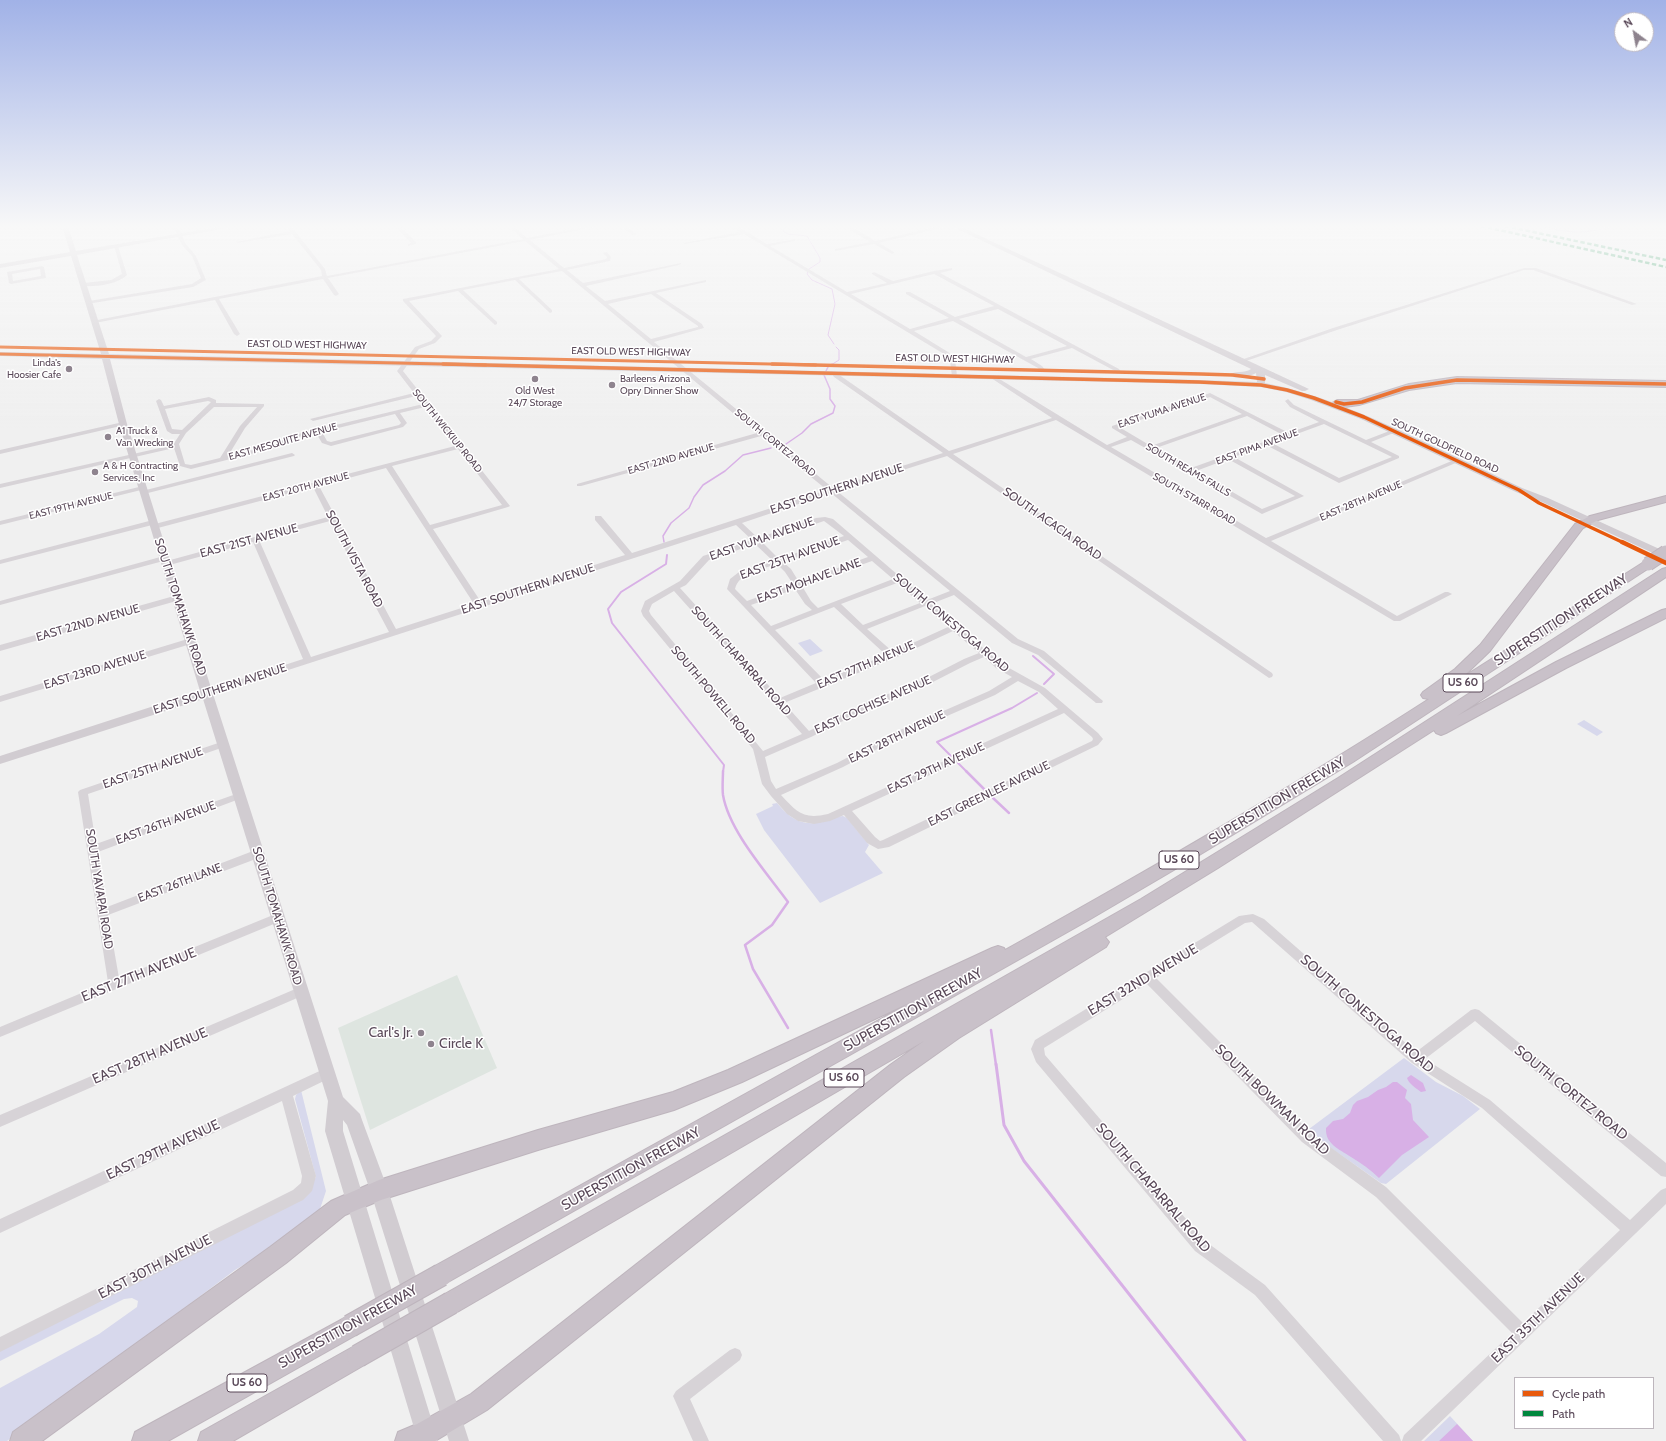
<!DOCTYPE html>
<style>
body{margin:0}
#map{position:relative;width:1666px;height:1441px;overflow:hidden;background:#f0f0f0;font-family:Cabin,sans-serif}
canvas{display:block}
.legend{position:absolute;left:1514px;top:1377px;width:140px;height:52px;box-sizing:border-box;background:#fff;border:1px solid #bdb6bd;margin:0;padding:5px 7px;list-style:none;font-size:12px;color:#5a4959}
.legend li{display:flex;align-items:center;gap:8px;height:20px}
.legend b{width:20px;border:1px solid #bdb6bd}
.north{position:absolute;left:1614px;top:12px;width:40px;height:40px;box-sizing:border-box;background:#fff;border:1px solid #bdb6bd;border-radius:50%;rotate:328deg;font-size:11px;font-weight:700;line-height:16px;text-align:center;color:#5a4959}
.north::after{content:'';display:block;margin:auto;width:14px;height:18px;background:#8e838e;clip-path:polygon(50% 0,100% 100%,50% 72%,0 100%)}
</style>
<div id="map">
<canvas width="1666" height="1441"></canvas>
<ul class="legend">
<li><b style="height:5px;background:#e8590c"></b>Cycle path</li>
<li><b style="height:5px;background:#00873e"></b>Path</li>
</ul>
<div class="north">N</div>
</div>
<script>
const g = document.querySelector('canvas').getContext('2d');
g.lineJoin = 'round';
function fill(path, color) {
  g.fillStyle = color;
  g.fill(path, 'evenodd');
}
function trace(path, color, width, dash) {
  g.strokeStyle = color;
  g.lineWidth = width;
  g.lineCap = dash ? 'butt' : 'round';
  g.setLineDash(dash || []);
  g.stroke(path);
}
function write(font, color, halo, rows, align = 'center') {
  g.font = font + ' Cabin,sans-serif';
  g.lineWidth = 3;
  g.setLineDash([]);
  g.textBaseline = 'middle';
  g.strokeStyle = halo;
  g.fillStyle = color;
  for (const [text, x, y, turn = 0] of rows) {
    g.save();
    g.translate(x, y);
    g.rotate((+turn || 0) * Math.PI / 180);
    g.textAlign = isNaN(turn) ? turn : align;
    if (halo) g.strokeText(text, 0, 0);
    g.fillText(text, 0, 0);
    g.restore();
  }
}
const commercial = new Path2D(`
 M457,975L497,1068L370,1130L338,1028Z`);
const green = new Path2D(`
 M810,639L823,651L810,656L798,643Z
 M1584,720L1603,732L1597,736L1577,724Z
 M777,803C786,814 798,825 815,823C824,822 833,817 843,816L847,818L869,845L865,852L883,873L820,903L764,830L756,814L773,806L772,804Z
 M1404,1058L1436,1082L1463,1096L1480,1109L1386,1184L1381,1183L1328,1146L1309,1129Z
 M301,1090L326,1191L319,1212L255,1258L235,1270L7,1441H0V1388L99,1334L137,1307L138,1301L132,1298L124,1299L0,1361V1351L301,1198L316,1177L295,1099L296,1095Z
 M1450,1416L1473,1441H1424Z`);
const water = new Path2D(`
 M1411,1075L1423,1083L1426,1091L1421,1092C1416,1088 1409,1084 1407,1078Z
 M1393,1082H1397L1407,1090L1405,1098L1411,1104L1413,1120L1429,1137L1402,1155L1379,1178C1371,1170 1361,1163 1351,1157C1339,1149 1325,1144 1326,1128L1333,1121L1343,1119L1350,1113L1353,1105L1357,1101L1368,1097L1378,1090L1386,1087Z
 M1457,1424L1473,1441H1439Z`);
const streamFar4 = new Path2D(`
 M786,226L783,231L788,234L807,236L820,258V262L809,269L807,274L812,280L832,289L835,304L828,335L834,344
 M1542,226C1566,233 1587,235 1611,226
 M831,365L839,360V350L836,347`);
const streamFar3 = new Path2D(`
 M786,444L802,433L811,424L833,413L835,406L830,399V389L824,375L828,367L832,364
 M664,542L663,536L671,523L689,508L694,497L703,485L725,471L743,455L771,448`);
const streamFar2 = new Path2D(`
 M667,555L666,564L621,592L608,609L612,623L724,765L723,772
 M1033,656L1054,674L1044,684
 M951,756L937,742L1012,708L1037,693
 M958,763L967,772`);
const streamFar1 = new Path2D(`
 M723,771C723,779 722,787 723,795C729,831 767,873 788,902L772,925L745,945L753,969L788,1028
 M966,771L985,790
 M993,798L1009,813
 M991,1030L996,1065`);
const stream = new Path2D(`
 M996,1064L1004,1125L1024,1161L1245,1441`);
const minor = new Path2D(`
 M173,226H177L186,244L196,256L206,280L193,287L87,304V302L89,301L192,284L201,278L192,256L182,245Z
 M286,226H291L295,231L325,269L327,276L523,239L508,226H513L527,238L589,226H599L530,240L564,268L606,259L607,257L603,253L607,252L611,257L610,261L567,270L583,283L681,263V264L679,265L586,286L605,301L706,280V282L656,293L702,324L704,328L654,342L833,488L943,453L834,377L832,374L835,372L949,451L1052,418L991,378V376L993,375L1107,445L1127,437L1112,428V426L1210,393L1289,433L1319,422L1290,407L1285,401L1288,399L1294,405L1366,440L1392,430H1396V432L1371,442L1399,456V458L1339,483L1266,445L1234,457L1304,496L1262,514L1131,440L1111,447L1266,538L1454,460H1458V462L1271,541L1397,616L1445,592H1448L1452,594L1400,621H1394L1056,420L953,454L1272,673L1273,675L1272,677L1269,678L947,456L837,491L1018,639L1044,651L1103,701L1102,703H1096L1038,655L1012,643L954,595L931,604L1002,664L1045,688L1098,733L1103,739L1098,745L889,847L878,849L867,843L844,815L830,821L814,824L798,821L787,814L771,796L762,784L753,749L643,616L641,611L645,601L680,581L703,556L752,540L736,525L211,695H205L204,693L205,691L303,659L253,542L166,566H163V562L328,517L313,487L154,529H151V525L455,446L425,407L400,413L407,423L403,427L331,446L322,443L316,433L294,438L278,447L191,469L180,466L174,448L0,488V484L173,445L180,434H172L167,431L156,401L159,399L161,400L164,406L209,397L216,400V403L264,404V406L245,428L228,456L274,445L290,436L423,404L416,396L313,421L310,419L414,393L397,371L415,347L431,341L436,336L403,301V299L559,269L525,241L328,278L339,294L336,296L334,295L323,279L219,299L240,334L237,336L234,334L215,300L95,323L92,321L322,276L321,270L292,234L238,243L236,242L290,231ZM562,271L757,433L577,484V486H581L761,436L827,490L632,553L601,516H595V520L625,555L481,602L433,529L508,507L510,506L403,371L419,349L435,343L442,336L409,301L458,291L495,325L497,324V322L463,290L515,280L550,313L552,312V310L519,279ZM651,294L698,326V327L651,339L608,304ZM1210,397L1242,414L1151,446L1119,427ZM208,401L211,402L209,404L182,430L172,429L165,409ZM214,407H257L240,426L220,458L191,465L185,464L179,444L186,433ZM395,414L401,423L399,425L331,442L327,441L322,432ZM1247,416L1283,435L1191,468L1156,448ZM1324,424L1392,457L1339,478L1272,443ZM458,449L502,505L430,525L392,466ZM1228,459L1295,496L1262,509L1196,471ZM386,468L474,604L396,629L319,486ZM831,493L950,591L927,600L833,519L825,517L816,518L758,538L742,523ZM330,521L389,632L311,657L259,540ZM824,521L844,536L779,559L762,542ZM848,540L868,557L799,582L791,569L783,562ZM755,544L773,561L739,572L730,579L727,589L816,683L780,698L680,588L686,585L709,560ZM872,561L893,579L818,608L811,601L802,586ZM777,564L785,572L793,584L747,601L735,589C739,572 763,569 777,564ZM897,583L920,603L863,625L841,604ZM795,589L805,604L812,610L771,626L751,605ZM674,591L802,734L763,751L651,615L649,611L652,604ZM925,606L948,627L893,652L867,629ZM834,607L886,655L824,680L775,630ZM953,631L979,653L964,659L925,679L861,705L809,731L784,703L895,658ZM984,657L996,668L1012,677L989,691L900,730L837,763L776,789L771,781L765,757L811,737L867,709L931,683L970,663ZM1018,681L1039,692L1058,709L828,814C803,820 797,812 781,795L843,767L906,734L995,695ZM1064,713L1092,737L1093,739L1092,741L883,840L880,841L875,837L852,811Z
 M395,226H400L416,242V244L408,246V244L411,243Z
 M621,226H626L636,234L632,235Z
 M731,226H737L767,244L795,239V241L770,246L847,292L887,283L872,274V273L874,272L893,281L934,271L952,268V270L940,273L1119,369L1121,372L1116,373L1115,371L1072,348L1031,359L1042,366L1046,371L1041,372L1038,368L953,321L914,331L948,352L955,359L957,376L952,377L950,360L944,354L744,234L685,244L683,243L740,232ZM934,274L994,306L955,317L910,292H906V294L949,318L910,329L851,294ZM998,309L1067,346L1026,357L959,319Z
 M852,226H857L854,228L875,241L940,226H948L879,243L894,252V253L892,254L874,244L835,251V249L870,242L850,230V228Z
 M116,245L118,246L127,275C117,285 95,287 81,286V284L83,283L111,280L122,274L114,246Z
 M42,266L44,267L46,278L11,284L9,283L7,272ZM40,269L41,276L13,281L12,274Z
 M1524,268H1536L1637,304L1632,305L1533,270H1524L1337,330L1243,362L1238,361L1333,328Z
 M123,422L126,424L125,425L0,454V450Z
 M292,453L295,455L294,456L144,494L141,492L142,491Z
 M143,486L146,488L145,489L0,525V521Z
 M153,520H156V524L0,564V560Z
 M164,556L168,558L167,560L0,605V601Z
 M174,596H180L181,598L180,600L0,651V645Z
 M191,638L194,639L195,641L194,643L0,702V696Z
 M224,741L227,742L229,744L227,746L88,794L96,844L236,794H242L244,796L242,798L98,852L107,907L253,851L257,850L261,851L262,854L261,857L108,915L119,978L273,915L277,914L281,915L282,918L281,921L0,1037V1027L108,982L78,792L80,790Z
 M1253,914L1264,919L1416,1052L1471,1010L1475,1009L1479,1010L1666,1163V1177L1661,1176L1475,1021L1425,1059L1490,1100L1630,1220L1661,1190L1666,1188V1204L1421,1441H1402L1404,1435L1512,1333L1376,1197L1302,1142L1147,984L1044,1048L1045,1055L1205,1241L1265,1285L1399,1435L1401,1441H1383L1255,1295L1195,1251L1036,1062L1031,1049L1035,1040L1239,916ZM1252,922L1412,1063L1482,1108L1620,1230L1523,1323L1386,1187L1312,1134L1156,978L1245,923Z
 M300,987L304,989L306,992L304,995L0,1127V1115Z
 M326,1068L330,1070L332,1074L330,1078L293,1096L316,1176L312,1191L303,1200L0,1352V1337L293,1190L301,1183L302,1176L282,1101L0,1233V1219Z
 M735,1348L740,1350L742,1355L740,1360L690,1399L709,1441H693L673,1396L676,1391L730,1350Z`);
const major = new Path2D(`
 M62,226H68L76,251L224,226H239L77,255L109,354L1199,380L1257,382L1256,373C1249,377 1235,380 1229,375C1235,370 1244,374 1251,369L1249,368L951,226H959L1309,389L1305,391H1302L1265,375V383C1320,394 1369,416 1420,440C1454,456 1488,472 1522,488L1548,498L1666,552V559L1542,502L1516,492L1361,419L1311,400L1286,392L1261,387L1199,384L110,359L127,424L163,539L343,1097L360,1114L362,1120L388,1190L469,1441H449L370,1190L347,1125L343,1120V1131L438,1441H418L325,1131L328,1101L203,699L0,764V756L200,691L119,424L102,359L0,356V352L101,354L71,256L0,268V264L70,252Z`);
const highway = new Path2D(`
 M1457,377L1666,381V387L1457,383L1409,390L1359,405L1345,407L1334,405L1332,403L1337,400H1358L1409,384Z
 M1666,496V502L1598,520L1583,528L1490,651L1465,675L1449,686L1644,562H1652L1654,564L1652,566L1353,762L1196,857L1087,921L441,1286L433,1283L430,1275L433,1267L913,1001L742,1082L674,1110L538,1150L381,1200L345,1215L286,1263L42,1441H10L13,1432L270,1247L331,1201L379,1180L538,1130L673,1092L728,1070L992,948L998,946L1004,948L1005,950C1149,870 1291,788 1429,699L1423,698L1421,695L1423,692L1455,669L1480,645L1575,524L1590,516Z
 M1666,568V577L1457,716L1556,662L1662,610L1666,609V618L1566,668L1446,733L1441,735L1436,733L1434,730L1218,868L1105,937L1109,942L1106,947L959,1038L904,1077L487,1410L435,1441H395L398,1432L417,1424L471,1394L890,1065L924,1041L459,1311L451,1314L443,1311L440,1303L443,1295L1141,899L1338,778L1662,569Z
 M350,1315L358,1318L361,1326L358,1334L168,1441H132L135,1432Z
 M358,1344L366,1348L370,1356L366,1364L233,1441H198L201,1432Z`);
const highwayBridgeFar1 = new Path2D(`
 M1648,564L1666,552`);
const highwayBridge = new Path2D(`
 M350,1326L441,1275
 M358,1356L451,1303`);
const quiet = new Path2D(`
 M1481,226L1666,267
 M1505,226L1666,260`);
const cyclewayFar2 = new Path2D(`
 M0,347L816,365
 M0,354L486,365`);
const cyclewayFar1 = new Path2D(`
 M443,364L1199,382L1261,385L1287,390L1314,398L1364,417L1519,490L1539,503L1624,543
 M772,364L1201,374L1233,375L1264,379
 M1336,402L1344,404L1362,402L1405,388L1457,380L1666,384`);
const cycleway = new Path2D(`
 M1622,542L1666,563`);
const markers = [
 [69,369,4,"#8e838e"],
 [535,379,4,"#8e838e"],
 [612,385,4,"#8e838e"],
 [108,437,4,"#8e838e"],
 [95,472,4,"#8e838e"],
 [421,1033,4,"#8e838e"],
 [431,1044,4,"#8e838e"]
];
const farStreetnames = [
 ["EAST OLD WEST HIGHWAY",307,345,1],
 ["EAST OLD WEST HIGHWAY",631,352,1],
 ["EAST OLD WEST HIGHWAY",955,359,1],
 ["EAST YUMA AVENUE",1162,411,-18],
 ["SOUTH WICKIUP ROAD",447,431,51],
 ["EAST MESQUITE AVENUE",283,442,-16],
 ["SOUTH CORTEZ ROAD",775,443,39],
 ["SOUTH GOLDFIELD ROAD",1445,446,25],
 ["EAST PIMA AVENUE",1257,447,-20],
 ["EAST 22ND AVENUE",671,459,-16],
 ["SOUTH REAMS FALLS",1188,470,30],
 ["EAST 20TH AVENUE",306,487,-15],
 ["SOUTH STARR ROAD",1194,499,30],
 ["EAST 28TH AVENUE",1361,501,-23],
 ["EAST 19TH AVENUE",71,506,-14]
];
const farPoinames = [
 ["Linda's",61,363,"right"],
 ["Hoosier Cafe",61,375,"right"],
 ["Barleens Arizona",620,379],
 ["Opry Dinner Show",620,391],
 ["Old West",535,391,"center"],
 ["24/7 Storage",535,403,"center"],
 ["A1 Truck &",116,431],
 ["Van Wrecking",116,443],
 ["A & H Contracting",103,466],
 ["Services, Inc",103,478]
];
const shields = [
 [1463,683,40],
 [1179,860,40],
 [844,1078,40],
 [247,1383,40]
];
const shieldNames = [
 ["US 60",1463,683],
 ["US 60",1179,860],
 ["US 60",844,1078],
 ["US 60",247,1383]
];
const streetNames = [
 ["EAST SOUTHERN AVENUE",837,489,-18],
 ["SOUTH ACACIA ROAD",1052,524,35],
 ["EAST YUMA AVENUE",762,539,-19],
 ["EAST 21ST AVENUE",249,541,-15],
 ["EAST 25TH AVENUE",790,558,-20],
 ["SOUTH VISTA ROAD",354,559,62],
 ["EAST MOHAVE LANE",809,581,-20],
 ["EAST SOUTHERN AVENUE",528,589,-18],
 ["SOUTH TOMAHAWK ROAD",180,607,72],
 ["EAST 22ND AVENUE",88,623,-16],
 ["SOUTH CONESTOGA ROAD",951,623,40],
 ["SOUTH CHAPARRAL ROAD",741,661,48],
 ["EAST 27TH AVENUE",866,665,-23],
 ["EAST 23RD AVENUE",95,670,-17],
 ["EAST SOUTHERN AVENUE",220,689,-18],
 ["SOUTH POWELL ROAD",713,695,50],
 ["EAST COCHISE AVENUE",873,705,-24],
 ["EAST 28TH AVENUE",897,737,-26],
 ["EAST 25TH AVENUE",153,768,-19],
 ["EAST 29TH AVENUE",936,768,-25],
 ["EAST GREENLEE AVENUE",989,794,-26],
 ["EAST 26TH AVENUE",166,823,-20],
 ["EAST 26TH LANE",180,883,-21],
 ["SOUTH YAVAPAI ROAD",99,889,81],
 ["SOUTH TOMAHAWK ROAD",277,916,73]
];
const nearStreetnames = [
 ["SUPERSTITION FREEWAY",1561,620,-33],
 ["SUPERSTITION FREEWAY",1277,801,-31],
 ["EAST 27TH AVENUE",139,975,-22],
 ["EAST 32ND AVENUE",1143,980,-31],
 ["SUPERSTITION FREEWAY",913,1010,-29],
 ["SOUTH CONESTOGA ROAD",1367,1014,41],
 ["EAST 28TH AVENUE",150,1056,-23],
 ["SOUTH CORTEZ ROAD",1571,1093,39],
 ["SOUTH BOWMAN ROAD",1272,1100,44],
 ["EAST 29TH AVENUE",163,1150,-25],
 ["SUPERSTITION FREEWAY",631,1169,-29],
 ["SOUTH CHAPARRAL ROAD",1153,1188,49],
 ["EAST 30TH AVENUE",155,1267,-27],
 ["EAST 35TH AVENUE",1538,1318,-44],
 ["SUPERSTITION FREEWAY",348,1327,-29]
];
const nearPoinames = [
 ["Carl's Jr.",413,1033],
 ["Circle K",439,1044,"left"]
];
fill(commercial, '#dee5e0');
fill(green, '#d7d8ec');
fill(water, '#d8b0e6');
trace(streamFar4, '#d8b0e6', 1);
trace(streamFar3, '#d8b0e6', 1.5);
trace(streamFar2, '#d8b0e6', 2);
trace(streamFar1, '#d8b0e6', 2.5);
trace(stream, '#d8b0e6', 3);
trace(highway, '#beb5bd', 2);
fill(minor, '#d7d3d7');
fill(major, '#d1ccd1');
fill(highway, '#c9c1c9');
trace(highwayBridgeFar1, '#beb5bd', 15, []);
trace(highwayBridge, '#beb5bd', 24, []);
trace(highwayBridgeFar1, '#c9c1c9', 13);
trace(highwayBridge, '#c9c1c9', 22);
trace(quiet, '#00873e', 2.5, [4.5, 2.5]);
trace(cyclewayFar2, '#e8590c', 3);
trace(cyclewayFar1, '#e8590c', 3.5);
trace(cycleway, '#e8590c', 4.5);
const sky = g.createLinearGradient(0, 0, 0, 428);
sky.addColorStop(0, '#a1b2e7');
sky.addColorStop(0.53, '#f8f8f8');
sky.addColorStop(1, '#f8f8f800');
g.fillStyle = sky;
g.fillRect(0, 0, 1666, 428);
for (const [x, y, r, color] of markers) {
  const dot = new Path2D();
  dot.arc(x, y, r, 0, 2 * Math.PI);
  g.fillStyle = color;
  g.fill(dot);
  trace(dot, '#fff', 1.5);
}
write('10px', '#5a4959', '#fff', farStreetnames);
write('10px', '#5a4959', '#fff', farPoinames, 'left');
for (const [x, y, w] of shields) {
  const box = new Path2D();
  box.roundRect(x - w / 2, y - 9, w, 18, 3);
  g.fillStyle = '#fff';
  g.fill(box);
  trace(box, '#5a4959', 1);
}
write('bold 11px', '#5a4959', null, shieldNames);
write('12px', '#5a4959', '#fff', streetNames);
write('14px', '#5a4959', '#fff', nearStreetnames);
write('14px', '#5a4959', '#fff', nearPoinames, 'right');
</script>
